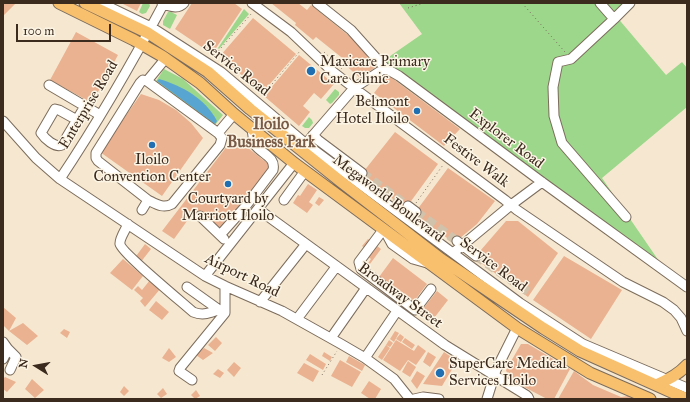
<!DOCTYPE html>
<style>
body{margin:0}
#map{position:relative;width:690px;height:402px;overflow:hidden;background:#f6e8d0;font-family:"IM FELL Great Primer",serif}
canvas{display:block}
.frame{position:absolute;inset:0;border:4px solid #3b2a1e;pointer-events:none}
.north{position:absolute;left:16px;top:346px;width:40px;height:40px;-webkit-text-stroke:3px #fcf5e5;paint-order:stroke;rotate:281deg;font-size:11px;font-weight:700;line-height:16px;text-align:center;color:#3b2a1e}
.north::after{content:'';display:block;margin:auto;width:14px;height:18px;background:#3b2a1e;clip-path:polygon(50% 0,100% 100%,50% 72%,0 100%)}
.scale{position:absolute;left:16px;top:24px;width:95px;height:18px;box-sizing:border-box;border:2px solid #3b2a1e;border-top:0;padding-left:5px;font-size:12px;line-height:14px;white-space:nowrap;color:#3b2a1e;-webkit-text-stroke:3px #fcf5e5;paint-order:stroke}
</style>
<div id="map">
<canvas width="690" height="402"></canvas>
<div class="frame"></div>
<div class="north">N</div>
<div class="scale">100 m</div>
</div>
<script>
const g = document.querySelector('canvas').getContext('2d');
g.lineJoin = 'round';
function fill(path, color) {
  g.fillStyle = color;
  g.fill(path, 'evenodd');
}
function trace(path, color, width, dash) {
  g.strokeStyle = color;
  g.lineWidth = width;
  g.lineCap = dash ? 'butt' : 'round';
  g.setLineDash(dash || []);
  g.stroke(path);
}
function write(font, color, halo, rows, align = 'center') {
  g.font = font + ' "IM FELL Great Primer",serif';
  g.lineWidth = 3;
  g.setLineDash([]);
  g.textBaseline = 'middle';
  g.strokeStyle = halo;
  g.fillStyle = color;
  for (const [text, x, y, turn = 0] of rows) {
    g.save();
    g.translate(x, y);
    g.rotate((+turn || 0) * Math.PI / 180);
    g.textAlign = isNaN(turn) ? turn : align;
    if (halo) g.strokeText(text, 0, 0);
    g.fillText(text, 0, 0);
    g.restore();
  }
}
const green = new Path2D(`
 M143,3H149L150,6L146,13L142,14L139,12Z
 M399,3H631L616,16L666,75L682,62L687,68V107L602,178L661,264L387,64L383,61L422,34Z
 M244,9L249,14L219,49L218,48Z
 M168,12H171L177,15L170,29L163,25V21Z
 M164,69L183,79L223,115L215,125L156,81Z
 M335,89L339,92V95L332,103L330,104L326,100Z
 M309,117L312,120L313,123L309,128H305L302,126Z`);
const water = new Path2D(`
 M159,79C182,86 205,98 217,121L215,124L157,81Z`);
const building = new Path2D(`
 M3,3H16L3,16Z
 M121,3H141L137,11Z
 M192,3H234L242,9L212,54L175,29Z
 M271,3H298L307,10L311,5L359,44L375,68L359,77L343,63L346,61L316,37L313,40L295,25L296,23Z
 M253,18L296,54L262,93L220,56Z
 M76,32L118,55L92,103L50,80Z
 M299,55L334,84L321,99L314,93L303,106L310,112L299,126L264,96Z
 M388,75L460,129L444,146L374,93Z
 M141,94L159,100L176,110L191,123L203,138L162,196L100,152Z
 M395,132L438,164L406,208L360,176Z
 M234,137L271,166L222,230L195,210L174,239L162,231Z
 M448,168L495,201L477,224L454,243L414,214Z
 M308,184L317,190L309,202L313,205L307,213L293,203L298,195L300,196Z
 M319,197L324,200L319,206L315,203Z
 M506,221H518L558,253L528,297L474,258Z
 M368,239L381,249L367,268L379,277L393,258L427,284L412,304L364,269L371,259L367,256L370,252L362,246Z
 M145,244L151,249L140,263L134,259Z
 M564,256L622,290L591,339L533,300Z
 M123,259L143,276L132,290L110,273Z
 M150,280L161,288L145,307L140,301L143,298L134,290L138,286L142,290Z
 M437,291L448,300L431,322L419,314Z
 M156,301L169,312L162,320L149,310Z
 M3,307L16,318L9,331L3,325Z
 M23,323L38,336L27,345L9,331Z
 M64,329L70,332L67,338L60,333Z
 M395,331L399,333L394,342L390,339Z
 M400,334L404,337L401,342L396,339Z
 M216,337L222,343L215,351L208,345Z
 M405,338L415,345L412,349L402,342Z
 M389,340L393,343L390,347L386,345Z
 M396,340L414,351L418,345L426,351L416,365L408,360L400,371L383,360Z
 M521,344H528L570,369L554,399H547L509,379L506,370Z
 M386,345L390,348L382,360L378,357Z
 M169,348L176,357L169,362L162,358Z
 M204,348L213,353L203,360L196,355Z
 M324,352L332,357L330,361L322,356Z
 M428,352L436,357L430,367L423,362Z
 M444,352L457,361L442,386L423,384Z
 M310,354L326,364L323,370L306,360Z
 M349,356L365,365L362,371L346,362Z
 M340,360L361,372L352,387L331,376Z
 M408,361L416,367L410,377L402,372Z
 M234,362L241,368L234,377L227,370Z
 M304,363L319,371L313,382L297,373Z
 M218,369L224,373L220,378L213,374Z
 M417,371L425,376L417,389L411,381Z
 M574,371L593,385L621,397L628,396L634,399H558Z
 M5,377L16,382L7,392L3,389V379Z
 M32,379L44,390L35,398L25,389Z
 M369,381L381,389L375,399H370L361,393Z
 M124,386L129,391L124,396L120,392Z
 M163,388L167,394L161,398L157,394Z
 M196,390L200,396L195,399L191,395Z`);
const minorTunnel = new Path2D(`
 M362,173L408,206
 M416,212L457,241
 M476,256L530,293`);
const path = new Path2D(`
 M522,3L565,52
 M408,8L424,3
 M324,52L342,69
 M213,57L252,13
 M262,96L300,51
 M416,203L443,165
 M322,375L337,351`);
const minor = new Path2D(`
 M101,3L151,27L221,72L306,144L520,303L583,344L687,388
 M162,3C168,6 178,10 184,3
 M252,3L291,32L332,71L354,88L505,200L517,210L623,282L663,302L674,310L681,318L687,331
 M317,3L351,30L385,68L399,76L542,182L687,287
 M600,3L614,19
 M147,81L218,133
 M49,85L100,115
 M77,120L59,110L55,109L41,133C45,139 55,148 62,145L85,106
 M3,121L36,158L60,179L205,276L225,286L282,311L341,344L365,358L394,379L410,399
 M313,135L318,140L362,173
 M302,148L354,88L385,68
 M60,179C98,122 132,63 164,3
 M148,200C156,204 163,209 172,204L220,145L222,138L218,133L234,114
 M284,200L305,171
 M408,206L416,212
 M258,209L445,345L526,395L528,397L529,399
 M142,210L148,200L98,161L96,158V153L140,83L143,80L147,81L166,58
 M200,216L224,239
 M626,217L562,143L554,116L553,87L558,62L571,59L614,19L630,3
 M128,224C126,229 119,239 120,244C121,252 183,303 193,312C203,316 209,313 218,310
 M383,230L359,262L361,269L415,310L431,289
 M386,233L392,244L413,259L427,263
 M220,235L245,207L273,170C276,157 262,154 255,145C253,141 253,134 252,129
 M457,241L476,256
 M453,253L511,205L542,182
 M205,276L294,163
 M187,287L222,312
 M260,302L306,244
 M297,319L336,267
 M331,338L366,288
 M3,342L8,349L3,359
 M8,349L16,357L10,370
 M365,358L397,311
 M192,380L179,371L180,368L225,313V286
 M414,399L423,397L439,399
 M487,399L496,370L517,328`);
const major = new Path2D(`
 M59,3L134,40L162,56L200,83L234,114L294,163L517,328L590,373L650,399
 M85,3L148,33L208,72L250,109L340,181L441,259L543,328L580,351L687,399
 M656,385C668,380 679,374 687,365`);
const markers = [
 [311,71,5,"#1f6fb2"],
 [417,111,4,"#1f6fb2"],
 [152,145,4,"#1f6fb2"],
 [228,184,4,"#1f6fb2"],
 [440,373,5,"#1f6fb2"]
];
const poiNames = [
 ["Maxicare Primary",320,62],
 ["Care Clinic",320,79],
 ["Belmont",409,102,"right"],
 ["Hotel Iloilo",409,119,"right"],
 ["Iloilo",152,160,"center"],
 ["Convention Center",152,177,"center"],
 ["Courtyard by",228,199,"center"],
 ["Marriott Iloilo",228,216,"center"],
 ["SuperCare Medical",449,364],
 ["Services Iloilo",449,381]
];
const streetNames = [
 ["Service Road",236,69,38],
 ["Enterprise Road",89,105,-59],
 ["Explorer Road",506,139,37],
 ["Festive Walk",476,161,37],
 ["Megaworld Boulevard",388,199,37],
 ["Service Road",493,265,37],
 ["Airport Road",242,276,26],
 ["Broadway Street",400,296,36]
];
const neighbourhoodNames = [
 ["Iloilo",271,125],
 ["Business Park",271,143]
];
fill(green, '#9cd78b');
fill(water, '#59a5d1');
fill(building, '#eab291');
trace(minorTunnel, '#d1c2ac', 9, [9, 4.5]);
trace(minor, '#7c6c5c', 11);
trace(major, '#7c6c5c', 13);
trace(path, '#7c6c5c', 1, [1, 3]);
trace(minor, '#fff', 9);
trace(major, '#f8bf6c', 11);
for (const [x, y, r, color] of markers) {
  const dot = new Path2D();
  dot.arc(x, y, r, 0, 2 * Math.PI);
  g.fillStyle = color;
  g.fill(dot);
  trace(dot, '#fcf5e5', 1.5);
}
write('15px', '#3b2a1e', '#fcf5e5', poiNames, 'left');
write('15px', '#3b2a1e', '#fcf5e5', streetNames);
write('bold 16px', '#785a46', '#fcf5e5', neighbourhoodNames);
</script>
